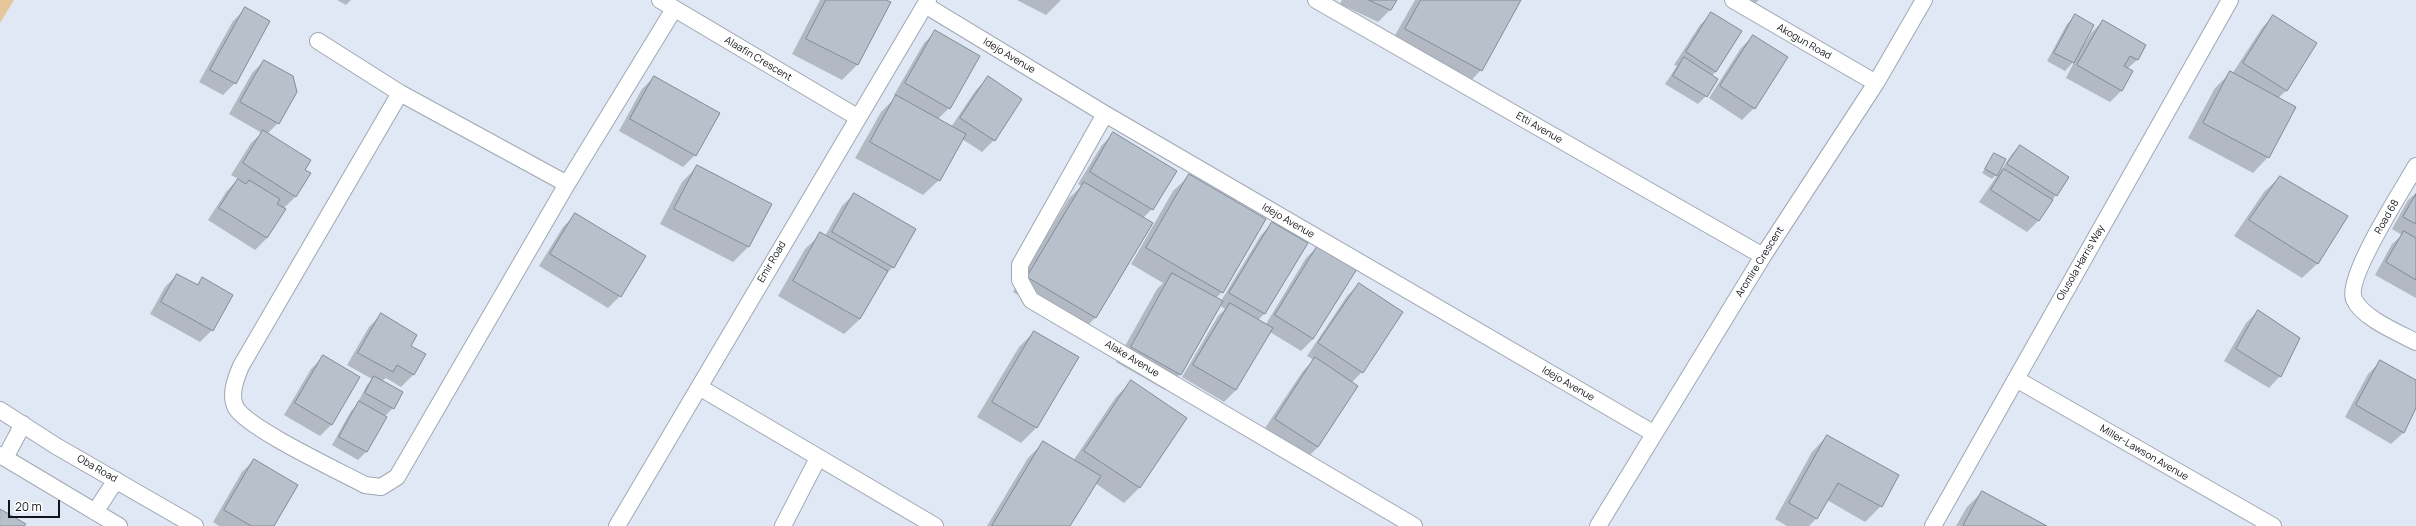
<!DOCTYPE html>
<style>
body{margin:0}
#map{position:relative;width:2416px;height:526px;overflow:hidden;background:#dfe8f4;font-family:Manrope,sans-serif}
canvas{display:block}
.scale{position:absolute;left:8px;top:500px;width:52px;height:18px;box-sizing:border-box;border:2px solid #101317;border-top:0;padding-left:5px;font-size:12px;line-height:14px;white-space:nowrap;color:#101317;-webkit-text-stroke:3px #fff;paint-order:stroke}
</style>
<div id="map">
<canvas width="2416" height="526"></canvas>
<div class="scale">20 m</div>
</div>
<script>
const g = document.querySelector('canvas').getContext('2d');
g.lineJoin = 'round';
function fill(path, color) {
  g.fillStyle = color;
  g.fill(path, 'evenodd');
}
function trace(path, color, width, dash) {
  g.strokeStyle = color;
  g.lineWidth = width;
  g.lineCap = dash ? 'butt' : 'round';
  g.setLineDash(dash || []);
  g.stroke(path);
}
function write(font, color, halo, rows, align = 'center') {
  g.font = font + ' Manrope,sans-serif';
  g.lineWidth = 3.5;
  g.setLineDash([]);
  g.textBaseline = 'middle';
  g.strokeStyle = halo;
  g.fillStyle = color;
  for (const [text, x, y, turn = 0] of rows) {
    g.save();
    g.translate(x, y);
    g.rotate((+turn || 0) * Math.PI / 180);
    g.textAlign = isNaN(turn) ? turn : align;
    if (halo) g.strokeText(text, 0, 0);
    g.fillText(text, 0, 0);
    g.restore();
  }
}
const green = new Path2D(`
 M0,0H14L0,23Z`);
const shadow = new Path2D(`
 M337,0H351L346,5Z
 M820,0H884L858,64L842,80L792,54Z
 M1017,0H1061L1046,15Z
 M1342,0H1396L1390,10L1378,22L1340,4Z
 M1415,0H1520L1481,70L1466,86L1390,44Z
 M1747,0H1759L1754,4Z
 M245,9L235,83L223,95L199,82L233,21Z
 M1712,13L1716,71L1712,76L1706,96L1698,104L1665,84L1677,66L1674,65L1700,25Z
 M2075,16L2084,45L2091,33L2103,21L2145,45L2137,60L2127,69L2122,90L2110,102L2066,78L2075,60L2065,71L2047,61L2067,24Z
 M2273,16L2316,43L2286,91L2278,98L2268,157L2253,173L2188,138L2215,88L2230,73L2232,74L2262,28Z
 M936,31L949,108L938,119L951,127L976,90L988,78L994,140L982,152L962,139L939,180L923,195L855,158L881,112L896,97L894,95L924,43Z
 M1753,36L1754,108L1742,120L1709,98L1741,48Z
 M264,61L278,123L267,134L304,170L296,196L283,209L267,238L255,250L208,220L226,192L238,179L231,175L251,143L262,133L229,114L252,73Z
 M654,77L695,155L683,167L619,131L642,89Z
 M1114,133L1152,209L1143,218L1095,318L1080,333L1013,292L1069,198L1082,186L1078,184L1102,145Z
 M2020,146L2056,195L2039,220L2027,232L1979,202L2012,154Z
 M1994,154L1996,175L1992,179L1982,173Z
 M697,167L748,247L733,262L660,224L682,182Z
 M1189,176L1222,292L1216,298L1221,301L1261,235L1273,223L1264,314L1258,320L1266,324L1306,258L1318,246L1313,339L1301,351L1270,332L1236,390L1224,402L1182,377L1218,316L1225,309L1219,305L1180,374L1165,390L1116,362L1157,289L1163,283L1131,264L1173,191Z
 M2280,177L2318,263L2302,278L2234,236L2264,192Z
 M2416,193V298L2375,275L2392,244L2402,235L2392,229L2408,200Z
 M854,194L893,267L885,275L860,319L844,334L778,296L805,249L821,234L825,236L842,206Z
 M575,215L620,296L608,308L539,266L563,227Z
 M177,275L196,285L203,279L212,330L200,342L150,314L165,287Z
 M1359,284L1362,372L1351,383L1357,386L1318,447L1306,459L1263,431L1303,371L1314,360L1307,356L1347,296Z
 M2258,311L2280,376L2269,388L2224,361L2246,323Z
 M381,315L409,346L413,375L401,387L386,378L382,381L393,408L384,417L366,452L358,460L332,445L351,411L359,403L358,402L367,385L372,379L347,365L369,327Z
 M1034,332L1078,358L1036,428L1021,443L977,417L1019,347Z
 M323,357L332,424L320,436L284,415L311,369Z
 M2380,362L2416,381V406L2403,433L2391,444L2345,417L2368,374Z
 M1131,382L1140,487L1124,503L1095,483L1069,526H987L1028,458L1043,443L1073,461L1116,397Z
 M1827,436L1881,506L1865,522L1827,500L1817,518L1809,526H1787L1775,519L1812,452Z
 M254,460L273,526H219L213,522L242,472Z
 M1982,492L2045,526H1956L1967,507Z`);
const building = new Path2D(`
 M826,0H886L891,2L858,65L806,39Z
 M1369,0H1397L1391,10Z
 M1421,0H1521L1482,71L1405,29Z
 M245,7L270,21L236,84L210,70Z
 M1711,12L1742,31L1716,72L1686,52Z
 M2075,14L2094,25L2074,63L2054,53Z
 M2273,15L2317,43L2287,91L2243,63Z
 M2103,20L2146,45L2138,60L2130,56L2124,66L2133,71L2122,91L2077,65Z
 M935,30L980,56L950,109L905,83Z
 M1753,35L1788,57L1755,109L1720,86Z
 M1684,57L1718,79L1707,97L1673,76Z
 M264,60L293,76L297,92L279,124L240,102Z
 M2230,71L2296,107L2269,158L2203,123Z
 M654,76L720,113L696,156L630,119Z
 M988,76L1022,99L995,141L960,118Z
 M896,95L966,134L940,181L870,142Z
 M263,130L311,160L305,170L311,173L296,197L243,163Z
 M1113,132L1177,171L1153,210L1090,172Z
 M2020,145L2069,177L2057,196L2007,164Z
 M1994,153L2006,159L1997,176L1985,169Z
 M697,165L772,204L749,247L674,209Z
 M2004,169L2053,200L2039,221L1991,190Z
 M1189,174L1266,219L1223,293L1146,248Z
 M2280,176L2348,216L2318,264L2249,220Z
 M238,179L246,184L249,180L280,199L277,204L286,209L267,238L219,208Z
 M1084,182L1153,223L1096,318L1027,277Z
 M854,193L916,229L894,268L832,232Z
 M2416,194V224L2403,217Z
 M575,213L646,256L621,297L550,254Z
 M1272,222L1308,243L1265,314L1229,293Z
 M2404,231L2416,238V280L2386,262Z
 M820,232L888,271L860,319L793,281Z
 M1318,245L1357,269L1313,339L1275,315Z
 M1172,273L1223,301L1181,375L1131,347Z
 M177,274L198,285L202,277L233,295L213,331L161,302Z
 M1359,283L1403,312L1363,373L1318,343Z
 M1230,303L1273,328L1236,390L1193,365Z
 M2258,310L2300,338L2281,377L2236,349Z
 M381,313L417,335L411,346L426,354L414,375L397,365L393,372L358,353Z
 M1034,331L1079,357L1037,428L992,402Z
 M323,355L360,377L332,425L295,403Z
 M1315,357L1358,386L1318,447L1275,419Z
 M2380,360L2416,380V408L2404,433L2356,405Z
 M374,376L403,392L394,409L365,393Z
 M1131,380L1187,418L1140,488L1084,451Z
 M359,401L387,417L367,452L339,437Z
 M1827,435L1899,475L1882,507L1838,483L1817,519L1789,503Z
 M1043,441L1101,476L1070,526H992Z
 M254,459L298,485L274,526H251L224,510Z
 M1982,491L2047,526H1963Z
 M0,509L26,524L24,526H0Z`);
const street = new Path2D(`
 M660,0L857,117
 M1316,0L1763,256
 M1733,0L1876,83
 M925,5L1105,114L1653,433
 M318,41L400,93L567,184
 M400,93L241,366C236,378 229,395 236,408C249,429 339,471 365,485L381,487L397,477L567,184L674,9
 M1105,114L1020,265V280L1031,300L1414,526
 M2416,166C2403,189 2345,278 2354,299C2362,318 2399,333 2416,342
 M2016,379L2273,526
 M699,387L935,526
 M0,410L56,446L195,526
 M0,455L119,526
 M5,458L23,424
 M95,512L116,480
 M617,526L928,0
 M783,526L818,458
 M1598,526L1763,256L1876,83L1924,0
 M1933,526L2230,0`);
const streetNames = [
 ["Akogun Road",1804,42,30],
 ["Idejo Avenue",1009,56,31],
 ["Alaafin Crescent",758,59,31],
 ["Etti Avenue",1539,128,30],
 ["Road 68",2387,217,-60],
 ["Idejo Avenue",1288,221,30],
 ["Emir Road",772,262,-60],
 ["Aromire Crescent",1760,262,-58],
 ["Olusola Harris Way",2081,263,-60],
 ["Alake Avenue",1132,359,31],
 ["Idejo Avenue",1568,384,30],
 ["Miller-Lawson Avenue",2144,453,30],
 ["Oba Road",97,469,30]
];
fill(green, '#e6c79b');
fill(shadow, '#0003');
fill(building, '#b7c0cb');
trace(building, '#828a95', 1);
trace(street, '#9fa7b2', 18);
trace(street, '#fff', 16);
write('10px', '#101317', '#fff', streetNames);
</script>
